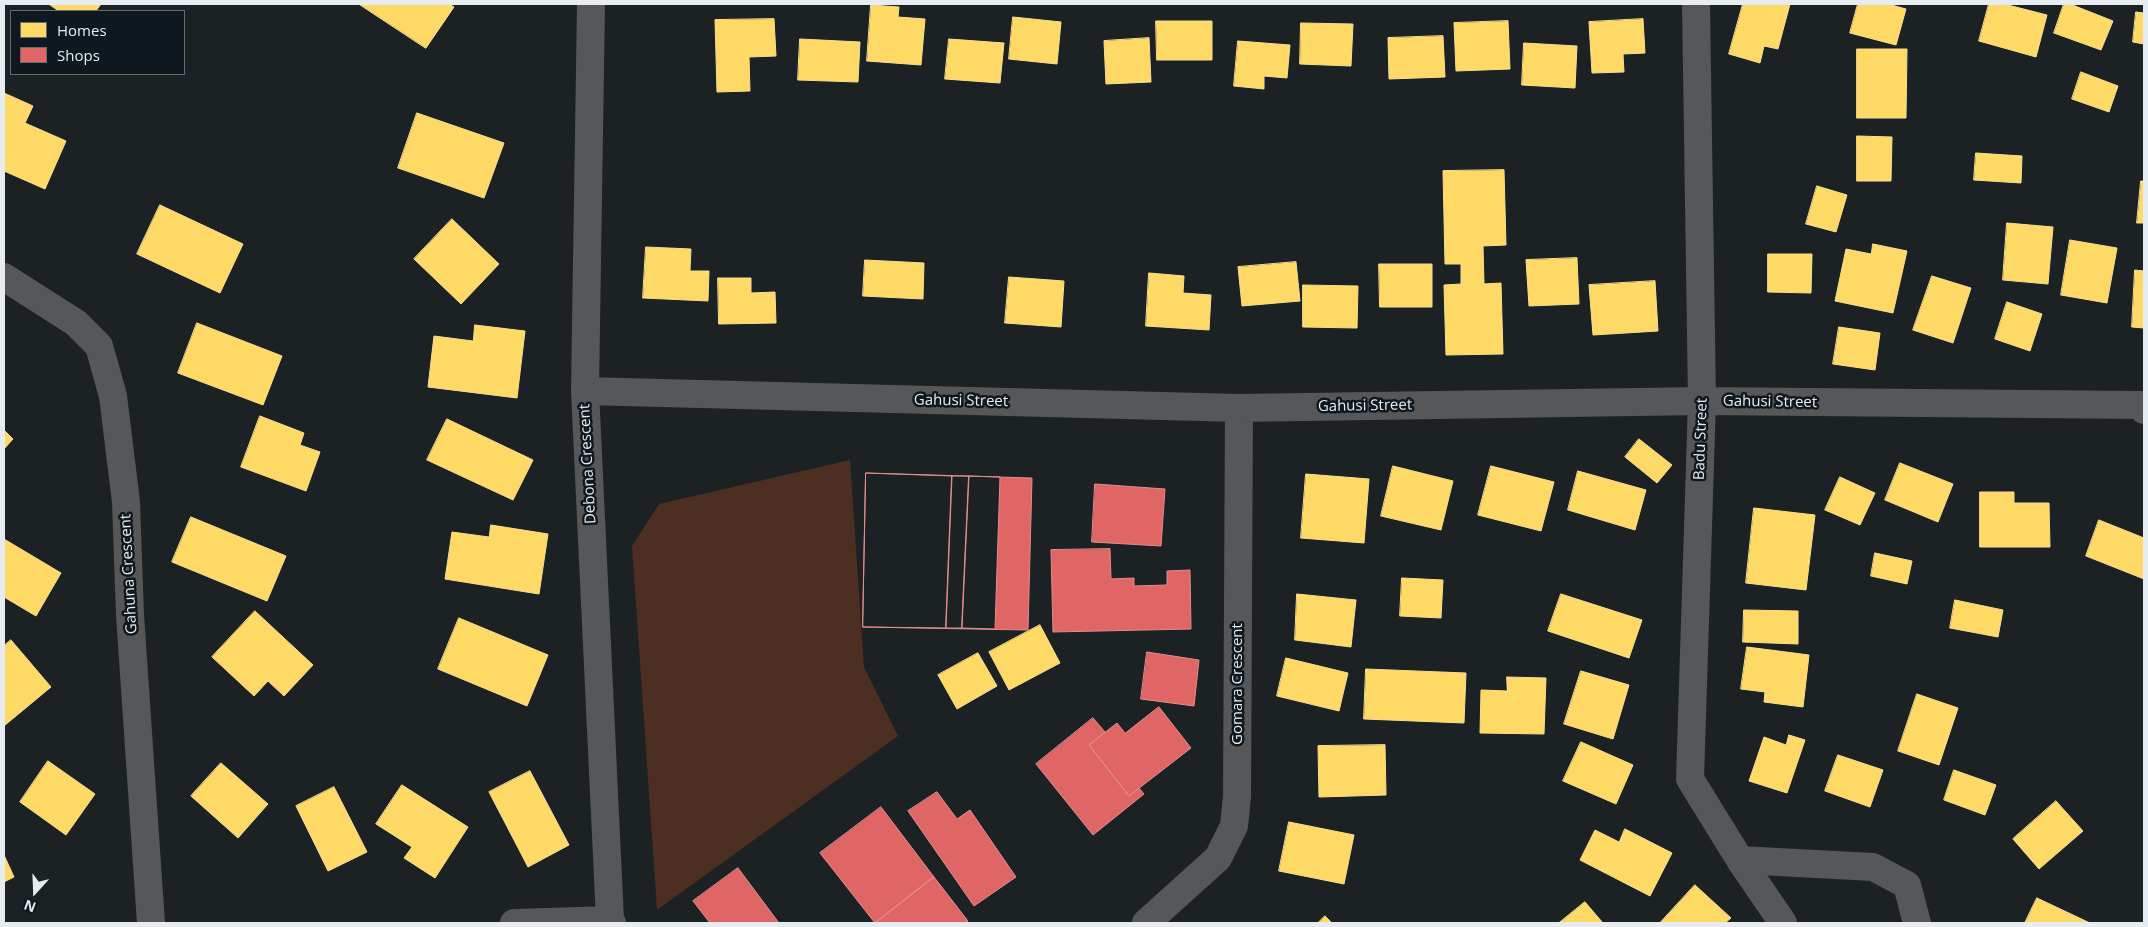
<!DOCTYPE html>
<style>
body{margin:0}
#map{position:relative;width:2148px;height:927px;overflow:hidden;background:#1c2124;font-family:"Open Sans",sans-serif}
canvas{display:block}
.frame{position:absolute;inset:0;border:5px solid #e6ecf0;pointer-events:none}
.legend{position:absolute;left:10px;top:10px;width:175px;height:65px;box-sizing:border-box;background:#0f181e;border:1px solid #656d72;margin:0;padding:6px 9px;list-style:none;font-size:15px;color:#e6ecf0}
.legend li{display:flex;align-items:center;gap:10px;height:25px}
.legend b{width:25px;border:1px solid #656d72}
.north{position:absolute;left:10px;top:867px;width:50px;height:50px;-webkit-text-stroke:4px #0f181e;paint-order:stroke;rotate:200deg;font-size:14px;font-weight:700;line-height:20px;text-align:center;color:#e6ecf0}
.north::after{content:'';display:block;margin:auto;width:18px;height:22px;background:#e6ecf0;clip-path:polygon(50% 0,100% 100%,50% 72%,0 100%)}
</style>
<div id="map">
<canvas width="2148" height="927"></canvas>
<div class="frame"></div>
<ul class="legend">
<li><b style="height:14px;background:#ffd966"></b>Homes</li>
<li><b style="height:14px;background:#e06666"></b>Shops</li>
</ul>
<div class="north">N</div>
</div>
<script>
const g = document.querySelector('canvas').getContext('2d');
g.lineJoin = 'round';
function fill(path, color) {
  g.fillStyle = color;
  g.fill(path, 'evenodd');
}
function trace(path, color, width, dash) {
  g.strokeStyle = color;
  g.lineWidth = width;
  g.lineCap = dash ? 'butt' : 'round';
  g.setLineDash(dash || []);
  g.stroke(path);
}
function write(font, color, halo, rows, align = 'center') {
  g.font = font + ' "Open Sans",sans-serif';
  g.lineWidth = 5;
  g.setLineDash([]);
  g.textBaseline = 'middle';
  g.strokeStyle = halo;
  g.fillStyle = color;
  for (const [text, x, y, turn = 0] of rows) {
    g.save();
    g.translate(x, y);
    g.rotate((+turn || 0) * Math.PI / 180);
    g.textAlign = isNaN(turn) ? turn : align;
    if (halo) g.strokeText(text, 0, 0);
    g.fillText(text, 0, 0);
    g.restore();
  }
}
const green = new Path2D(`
 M850,460L864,667L898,736L657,910L632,546L659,504Z`);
const homes = new Path2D(`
 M49,4H101L96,11H59Z
 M359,4H449L454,7L426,48Z
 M1743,4H1790L1778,49L1764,46L1760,63L1729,54Z
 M1858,4H1888L1906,9L1896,45L1850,33Z
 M1989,4H2004L2047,15L2036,57L1979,41Z
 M2064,4H2070L2113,21L2101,50L2054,33Z
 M871,5L899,7L898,17L925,19L921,65L867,61Z
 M2136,12L2144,13V44L2133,42Z
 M1013,17L1061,22L1057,64L1009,59Z
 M774,19L776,56L749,57L750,91L717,92L715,20Z
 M1643,19L1645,53L1623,54L1624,72L1592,73L1589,22Z
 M1156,21H1212V60H1157Z
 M1508,21L1510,69L1456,71L1454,23Z
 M1301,23L1353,24L1351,66L1300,64Z
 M1443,36L1445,77L1389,79L1388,38Z
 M1149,38L1151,82L1106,84L1104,41Z
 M800,39L860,42L858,82L798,80Z
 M949,39L1004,43L1000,83L945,79Z
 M1238,41L1290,45L1287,78L1264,76V89L1234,86Z
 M1524,43L1577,46L1575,88L1522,85Z
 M1857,49H1907L1906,118H1857Z
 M2081,72L2118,86L2109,112L2072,99Z
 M4,93L33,106L25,123L66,141L45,189L4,171Z
 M417,113L504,143L484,198L398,168Z
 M1857,136L1892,137L1891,181H1857Z
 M1976,153L2022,156L2021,183L1974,180Z
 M1504,170L1506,245L1483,246L1484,284L1501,283L1503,354L1446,355L1444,285L1461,284V264H1445L1443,171Z
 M2141,181H2144V223H2137Z
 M1817,186L1847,195L1836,232L1806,224Z
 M160,205L243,244L220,293L137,254Z
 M452,219L499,264L461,304L414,259Z
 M2007,223L2053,227L2048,284L2003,280Z
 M2070,240L2117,248L2107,303L2061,295Z
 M1873,244L1907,251L1893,313L1835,301L1846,249L1871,254Z
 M646,247L691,249L690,271H709L708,301L643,298Z
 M1768,254H1812L1811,293L1768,292Z
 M1577,258L1579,304L1529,306L1526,260Z
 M865,260L924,263L923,299L863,296Z
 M1296,262L1300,301L1242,306L1238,267Z
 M1379,264H1432V307H1380Z
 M2135,270L2144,271V328L2132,327Z
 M1149,273L1184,276L1183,293L1211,295L1209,330L1146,326Z
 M1932,276L1971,288L1953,343L1913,330Z
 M1009,277L1064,281L1061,327L1005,323Z
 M718,278H751V293L775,292L776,323L719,324Z
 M1655,281L1658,331L1593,335L1589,285Z
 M1303,285L1358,286L1357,328L1303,327Z
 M2007,302L2042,314L2030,351L1995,339Z
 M197,323L282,356L263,405L178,373Z
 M475,325L525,331L517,398L428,387L434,336L473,341Z
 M1839,327L1880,333L1875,370L1833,364Z
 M260,416L304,433L300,445L320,452L306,491L241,467Z
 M447,419L533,460L513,500L427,460Z
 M4,430L13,439L4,449Z
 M1639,439L1672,465L1657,483L1625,457Z
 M1900,463L1953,484L1938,522L1885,500Z
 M1393,466L1453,481L1441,530L1381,516Z
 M1491,466L1554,482L1541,531L1478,515Z
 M1578,471L1646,490L1635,530L1568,510Z
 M1306,474L1369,479L1364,543L1301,538Z
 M1840,477L1875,493L1860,525L1825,510Z
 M1980,492H2014V503H2049L2050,547H1980Z
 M1754,508L1815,515L1806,590L1746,583Z
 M191,517L286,556L267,601L172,562Z
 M2099,520L2144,538V579L2086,556Z
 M491,525L548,534L539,594L445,579L452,532L489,537Z
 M4,539L61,573L36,616L4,597Z
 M1875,553L1912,561L1907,584L1871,576Z
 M1402,578L1443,580L1441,618L1400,616Z
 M1297,594L1356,600L1351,647L1295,640Z
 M1561,594L1642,620L1629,658L1548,631Z
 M1955,600L2003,610L1998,637L1950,628Z
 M1744,610L1798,611V644L1743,642Z
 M255,611L313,665L284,696L268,681L254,696L212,657Z
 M459,618L548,655L527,706L438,669Z
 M1040,625L1060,663L1009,690L989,652Z
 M11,640L51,687L4,726V646Z
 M1747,647L1809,655L1803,707L1764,702L1765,692L1741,689Z
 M978,653L997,686L957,709L938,675Z
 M1286,658L1348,673L1339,711L1277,696Z
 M1366,669L1466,673L1464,723L1364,719Z
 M1581,671L1629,685L1613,739L1564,724Z
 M1507,677L1546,678L1544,734L1480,733L1481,690L1507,691Z
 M1917,694L1958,708L1939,765L1898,751Z
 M1789,735L1805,740L1787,793L1749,781L1764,737L1786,745Z
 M1581,742L1633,765L1616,804L1563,781Z
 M1385,745L1386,795L1319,797L1318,746Z
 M1838,755L1883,770L1870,807L1825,791Z
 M48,761L95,794L66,835L20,802Z
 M221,763L268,804L238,838L191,796Z
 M1954,770L1996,785L1985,815L1944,800Z
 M530,771L569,845L528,867L489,792Z
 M402,785L468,827L435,878L404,858L412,847L376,824Z
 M334,787L367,852L328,871L296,806Z
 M2056,801L2083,831L2039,869L2013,839Z
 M1289,822L1354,835L1344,884L1279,871Z
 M1625,829L1672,853L1650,896L1580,860L1595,830L1619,842Z
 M4,855L14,877L4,882Z
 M1695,885L1731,918L1725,923H1660Z
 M2037,898L2090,923H2025Z
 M1585,902L1603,923H1559Z
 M1325,916L1332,923H1318Z`);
const shops = new Path2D(`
 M866,473L1032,478L1028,630L863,627Z
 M866,473L952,476L946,628L863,627Z
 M952,476H969L962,628H946Z
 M969,476L1000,477L995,629L962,628Z
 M1095,484L1165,489L1161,546L1092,542Z
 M1110,549L1111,579L1134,578V586L1167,585V571L1190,570L1191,629L1053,632L1051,550Z
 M1147,652L1199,660L1194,706L1141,699Z
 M1159,707L1191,748L1129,796L1089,745L1117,723L1125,733Z
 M1093,718L1105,732L1089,745L1129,796L1139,788L1144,794L1093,835L1036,764Z
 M937,792L957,819L970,810L1016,877L974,906L908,811Z
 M881,807L934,877L875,923L820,853Z
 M738,868L779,923H710L693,901Z
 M934,877L968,921L965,923H875Z`);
const minor = new Path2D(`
 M591,4L585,391L610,920L612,923
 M1696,4L1702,401L1690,779L1740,860L1783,923
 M4,277L76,323L99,346L113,396L126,502L130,615L151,923
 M585,391L1239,408L1702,401L2141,405L2144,410
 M1740,860L1873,867L1907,885L1917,923
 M514,923L610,920
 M1146,923L1218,858L1234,826L1237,796L1239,408`);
const streetNames = [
 ["Gahusi Street",961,401,1],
 ["Gahusi Street",1770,402,1],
 ["Gahusi Street",1365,406,-1],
 ["Badu Street",1701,439,-88],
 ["Debona Crescent",588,464,-93],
 ["Gahuna Crescent",129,574,-93],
 ["Gomara Crescent",1238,684,-90]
];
fill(green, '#4c2f20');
fill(homes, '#ffd966');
trace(homes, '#f8df8f', 1);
fill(shops, '#e06666');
trace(shops, '#e28e8f', 1);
trace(minor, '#555758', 28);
write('15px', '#e6ecf0', '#0f181e', streetNames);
</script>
